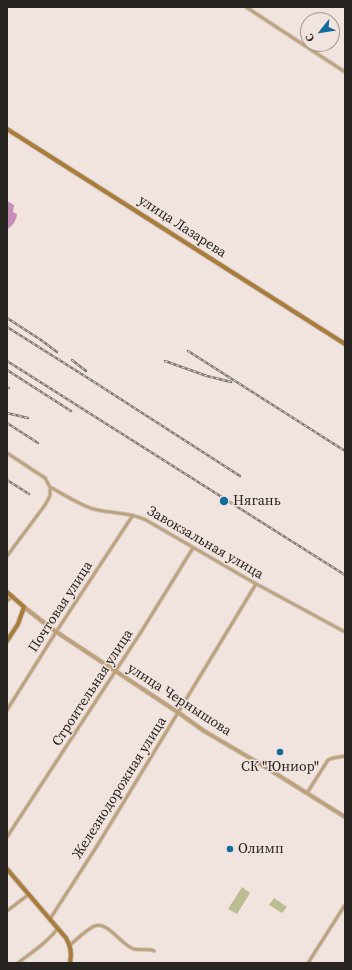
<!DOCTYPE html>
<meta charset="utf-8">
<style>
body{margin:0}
#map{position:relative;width:352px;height:970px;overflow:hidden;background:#f1e4de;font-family:"Source Serif 4",serif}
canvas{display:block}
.frame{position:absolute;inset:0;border:8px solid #282422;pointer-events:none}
.north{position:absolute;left:300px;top:12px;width:40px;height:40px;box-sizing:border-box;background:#f1e4de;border:1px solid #a19793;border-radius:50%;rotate:240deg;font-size:11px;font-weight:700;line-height:16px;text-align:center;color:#282422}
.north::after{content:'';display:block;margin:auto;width:14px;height:18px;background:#106d9c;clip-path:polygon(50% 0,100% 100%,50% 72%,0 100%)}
</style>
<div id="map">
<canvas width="352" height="970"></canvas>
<div class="frame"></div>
<div class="north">С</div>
</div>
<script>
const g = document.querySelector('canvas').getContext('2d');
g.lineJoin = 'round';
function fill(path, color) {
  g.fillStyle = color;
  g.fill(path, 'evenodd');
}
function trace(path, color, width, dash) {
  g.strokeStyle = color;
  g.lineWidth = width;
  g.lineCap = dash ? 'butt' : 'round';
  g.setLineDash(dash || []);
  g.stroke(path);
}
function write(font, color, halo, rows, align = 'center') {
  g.font = font + ' "Source Serif 4",serif';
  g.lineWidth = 3;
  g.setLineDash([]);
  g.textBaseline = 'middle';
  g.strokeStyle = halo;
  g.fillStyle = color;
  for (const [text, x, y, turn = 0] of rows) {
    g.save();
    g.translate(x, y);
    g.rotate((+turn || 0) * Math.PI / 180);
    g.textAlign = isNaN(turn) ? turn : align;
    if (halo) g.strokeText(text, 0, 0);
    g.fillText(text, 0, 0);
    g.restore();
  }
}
const green = new Path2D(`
 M242,887L250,893L237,914L228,909Z
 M274,898L287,907L282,913L269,905Z`);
const water = new Path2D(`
 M7,201L14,205L13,212L17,214C17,220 12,227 7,229Z`);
const minor = new Path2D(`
 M246,7L345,72
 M7,453L45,478L50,487V496L45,505L7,556
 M50,487C63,494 84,508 98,510C116,514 129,512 146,520L251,581L345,632
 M7,601L12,597
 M7,710L56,632L133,515
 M307,793L328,760L333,758L345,756
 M7,837L141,632L193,548
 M7,911L28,895
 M50,919L97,846L256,584
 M70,945C76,940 88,928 95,926C108,921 122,946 134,949C139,950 146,949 152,950L154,951
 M18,963C32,952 47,943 58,928
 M308,963L345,905`);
const tertiary = new Path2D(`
 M24,607L52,629L179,713L204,731L262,765L345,817`);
const secondary = new Path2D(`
 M7,129L345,344
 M7,592L24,607L18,624L7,641
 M7,869L66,938C71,946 72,954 70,963`);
const rail = new Path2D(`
 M7,318L41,340L57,352
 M7,327L91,380L240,476
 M188,351L345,451
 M72,360L86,371
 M7,361L345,575
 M165,361L207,376L231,382
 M7,370L71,411
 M7,387L9,388
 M7,413L28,418
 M7,423L38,443
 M7,480L29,494`);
const markers = [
 [224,501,5,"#106d9c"],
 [280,752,4,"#106d9c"],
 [230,849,4,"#106d9c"]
];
const streetNames = [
 ["улица Лазарева",182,227,33],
 ["Завокзальная улица",205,543,30],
 ["Почтовая улица",61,607,-57],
 ["Строительная улица",93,688,-57],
 ["улица Чернышова",179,700,33],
 ["Железнодорожная улица",120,788,-58]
];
const poiNames = [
 ["Нягань",233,501],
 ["СК \"Юниор\"",280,767,"center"],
 ["Олимп",238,849]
];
fill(green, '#bcbd93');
fill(water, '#c78eb7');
trace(minor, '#cdc1bc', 4.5);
trace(tertiary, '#cdc1bc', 5.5);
trace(secondary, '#cdc1bc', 6);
trace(minor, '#bea177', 2.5);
trace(tertiary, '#bea177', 3.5);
trace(secondary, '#a97d39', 4);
trace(rail, '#807874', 2.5);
trace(rail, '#f1e4de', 1, [3]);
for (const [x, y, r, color] of markers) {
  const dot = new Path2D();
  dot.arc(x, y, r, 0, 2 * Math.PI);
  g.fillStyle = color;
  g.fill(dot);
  trace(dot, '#f1e4de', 1.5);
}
write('14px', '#282422', '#f1e4de', streetNames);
write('14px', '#282422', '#f1e4de', poiNames, 'left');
</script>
